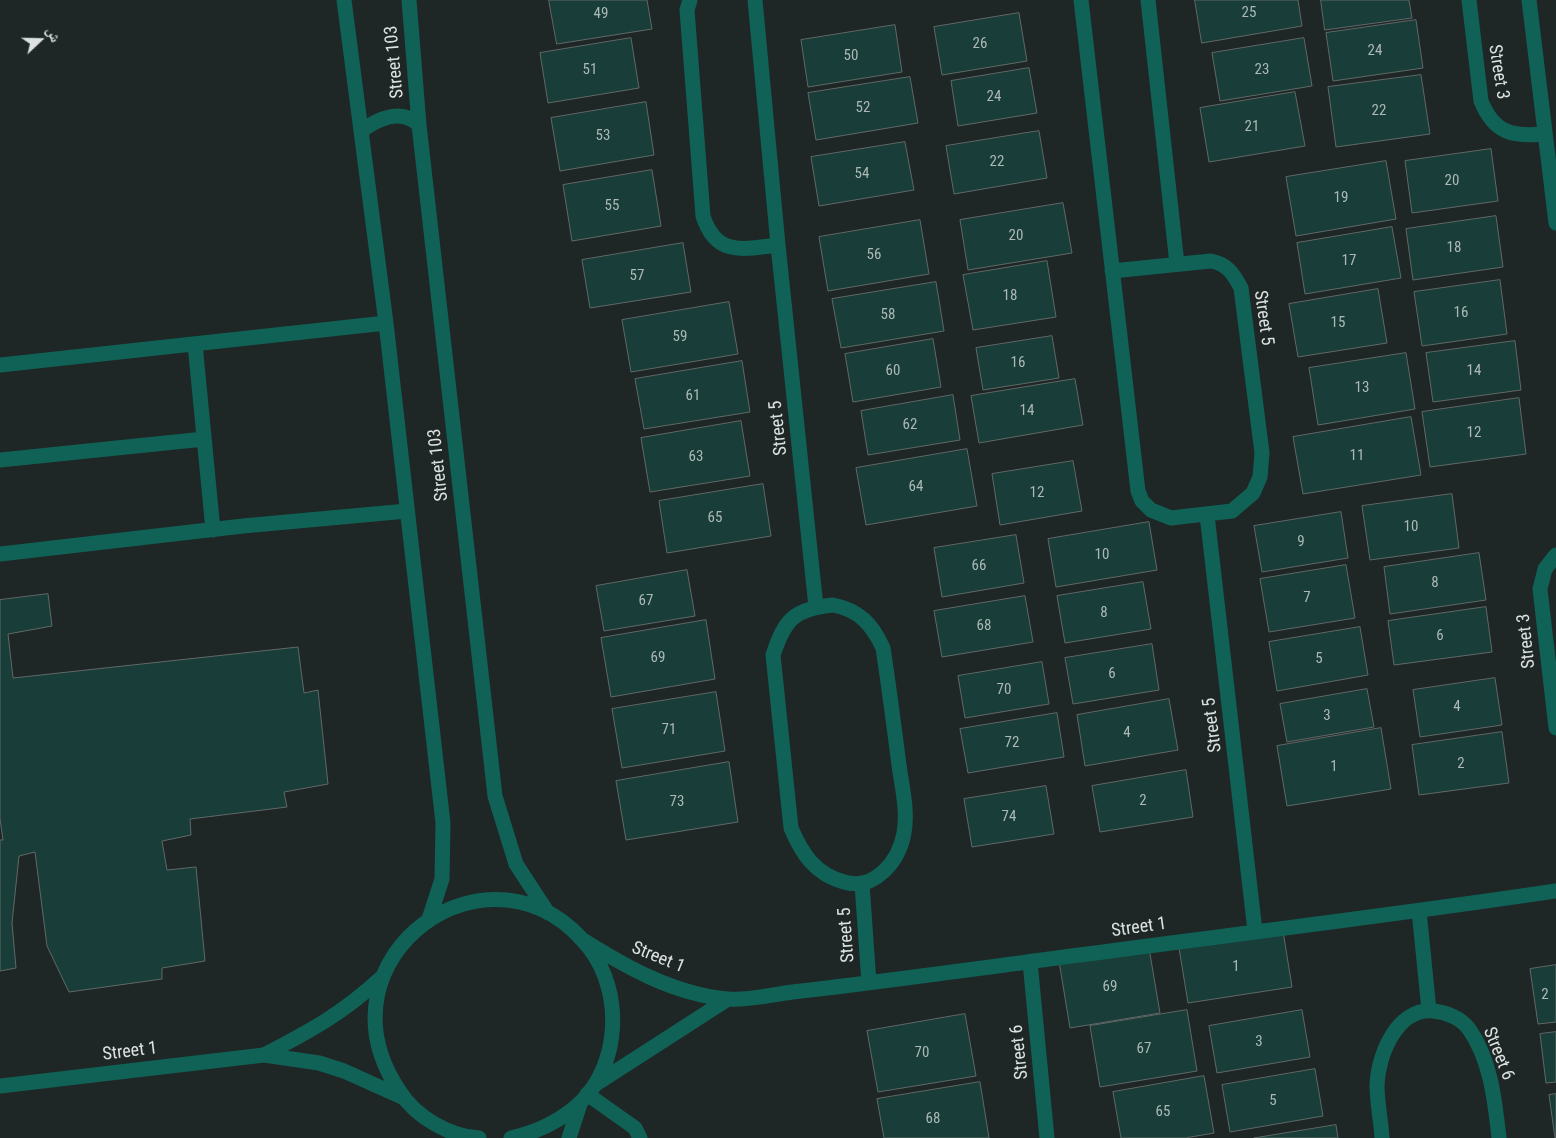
<!DOCTYPE html>
<meta charset="utf-8">
<style>
body{margin:0}
#map{position:relative;width:1556px;height:1138px;overflow:hidden;background:#1e2725;font-family:"Roboto Condensed","Noto Naskh Arabic",sans-serif}
canvas{display:block}
.north{position:absolute;left:15px;top:15px;width:50px;height:50px;-webkit-text-stroke:4px #1e2725;paint-order:stroke;rotate:69deg;font-size:14px;font-weight:700;line-height:20px;text-align:center;color:#dde2e1}
.north::after{content:'';display:block;margin:auto;width:18px;height:22px;background:#dde2e1;clip-path:polygon(50% 0,100% 100%,50% 72%,0 100%)}
</style>
<div id="map">
<canvas width="1556" height="1138"></canvas>
<div class="north">ش</div>
</div>
<script>
const g = document.querySelector('canvas').getContext('2d');
g.lineJoin = 'round';
function fill(path, color) {
  g.fillStyle = color;
  g.fill(path, 'evenodd');
}
function trace(path, color, width, dash) {
  g.strokeStyle = color;
  g.lineWidth = width;
  g.lineCap = dash ? 'butt' : 'round';
  g.setLineDash(dash || []);
  g.stroke(path);
}
function write(font, color, halo, rows, align = 'center') {
  g.font = font + ' "Roboto Condensed",sans-serif';
  g.lineWidth = 4.5;
  g.setLineDash([]);
  g.textBaseline = 'middle';
  g.strokeStyle = halo;
  g.fillStyle = color;
  for (const [text, x, y, turn = 0] of rows) {
    g.save();
    g.translate(x, y);
    g.rotate((+turn || 0) * Math.PI / 180);
    g.textAlign = isNaN(turn) ? turn : align;
    if (halo) g.strokeText(text, 0, 0);
    g.fillText(text, 0, 0);
    g.restore();
  }
}
const building = new Path2D(`
 M549,0H647L652,29L557,44Z
 M1195,0H1298L1302,26L1202,43Z
 M1321,0H1409L1412,18L1325,30Z
 M1019,13L1027,61L942,75L934,27Z
 M1416,20L1423,68L1333,81L1326,33Z
 M895,25L902,72L808,87L801,40Z
 M631,38L639,88L548,103L540,53Z
 M1304,38L1312,86L1220,101L1212,53Z
 M1029,68L1037,113L958,126L951,81Z
 M1421,75L1430,134L1336,147L1328,87Z
 M910,77L918,123L816,140L808,93Z
 M1295,92L1305,146L1209,162L1200,108Z
 M646,102L654,155L560,171L551,118Z
 M1039,131L1047,178L954,194L946,146Z
 M905,142L914,190L819,206L811,157Z
 M1491,149L1498,201L1412,213L1405,161Z
 M1386,161L1396,219L1296,236L1286,177Z
 M652,170L661,226L572,241L563,185Z
 M1063,203L1072,253L968,270L960,220Z
 M1496,216L1503,267L1413,280L1406,229Z
 M920,220L929,274L828,291L819,237Z
 M1392,227L1401,278L1305,294L1297,243Z
 M683,243L691,292L590,308L582,260Z
 M1047,261L1056,317L973,330L963,275Z
 M1500,280L1507,334L1422,346L1414,292Z
 M936,282L944,331L841,348L832,299Z
 M1378,289L1387,343L1298,357L1289,304Z
 M729,302L738,354L631,372L622,320Z
 M1052,336L1059,378L983,390L976,348Z
 M933,339L941,387L853,402L845,354Z
 M1515,341L1521,390L1433,402L1426,353Z
 M1406,353L1415,409L1318,425L1309,368Z
 M742,361L750,412L644,429L635,379Z
 M1075,379L1083,425L979,443L971,396Z
 M953,395L960,440L868,455L861,411Z
 M1519,398L1526,454L1430,467L1422,412Z
 M1411,417L1421,475L1303,494L1293,437Z
 M741,421L750,476L650,492L641,438Z
 M967,449L977,506L866,525L856,468Z
 M1073,461L1082,511L1000,525L992,474Z
 M763,484L771,536L667,553L659,501Z
 M1452,494L1459,548L1370,560L1362,506Z
 M1341,512L1348,558L1262,572L1254,526Z
 M1149,522L1157,570L1056,587L1048,539Z
 M1016,535L1024,583L942,597L934,548Z
 M1479,553L1486,600L1390,614L1384,567Z
 M1346,565L1355,618L1269,632L1260,579Z
 M687,570L695,616L604,631L596,586Z
 M1143,582L1151,629L1065,643L1057,596Z
 M48,594L52,626L8,634L13,678L298,647L304,693L318,690L328,784L284,792L287,807L190,819L191,835L162,841L167,870L196,867L205,961L162,968V979L69,992L47,946L35,852L19,856L12,923L16,968L0,971V840H3L0,819V600Z
 M1025,596L1033,642L942,657L934,611Z
 M1486,607L1492,652L1394,665L1388,621Z
 M706,620L715,679L611,697L601,638Z
 M1360,627L1368,675L1277,691L1269,642Z
 M1152,644L1159,690L1073,704L1065,658Z
 M1042,662L1049,704L965,718L958,676Z
 M1495,678L1502,725L1420,737L1413,690Z
 M1367,689L1374,727L1287,742L1280,704Z
 M716,692L725,751L622,768L612,709Z
 M1169,699L1178,750L1085,766L1077,715Z
 M1057,713L1064,757L968,773L960,729Z
 M1381,728L1391,789L1287,806L1277,746Z
 M1502,732L1509,783L1419,795L1412,745Z
 M729,762L738,822L626,840L616,781Z
 M1186,770L1193,817L1100,832L1092,786Z
 M1046,786L1054,834L972,847L964,799Z
 M1283,931L1292,987L1188,1003L1179,948Z
 M1149,948L1160,1013L1070,1028L1059,961Z
 M1556,965V1022L1538,1024L1530,969Z
 M1187,1010L1197,1071L1100,1087L1090,1026Z
 M1302,1010L1310,1057L1217,1073L1209,1026Z
 M965,1014L976,1076L878,1092L867,1031Z
 M1556,1032V1082L1546,1083L1540,1034Z
 M1315,1069L1323,1116L1230,1132L1222,1085Z
 M1204,1076L1214,1133L1185,1138H1121L1113,1092Z
 M980,1082L989,1138H884L877,1099Z
 M1556,1094V1138H1555L1549,1095Z
 M1336,1125L1338,1138H1254Z`);
const minor = new Path2D(`
 M344,0L386,323L443,823L442,879L429,919
 M409,0L419,125L495,796L516,864L548,913
 M690,0L687,10L703,216C716,257 743,249 778,245
 M755,0L778,245L816,607
 M1081,0L1138,491L1142,501L1151,510L1171,518L1232,511L1253,493L1260,477L1262,453L1241,288C1233,273 1227,264 1211,261L1112,271
 M1148,0L1177,264
 M1469,0L1481,101C1494,133 1512,137 1544,134
 M1529,0L1556,223
 M361,131C379,118 402,108 419,125
 M195,344L213,530
 M0,365L386,323
 M0,460L204,439
 M1207,515L1255,931
 M0,554L243,526L407,511
 M1556,555L1545,569L1540,589L1556,728
 M833,605C859,610 872,624 883,648C889,687 894,726 899,765C902,787 908,811 904,833C899,861 875,891 844,882C815,874 802,854 791,828L773,655C785,619 794,609 833,605Z
 M862,884L869,983
 M1419,911L1429,1010
 M580,938C624,966 673,994 727,999C749,1001 779,993 801,991C864,984 927,975 990,967C1179,941 1368,919 1556,891
 M1030,962L1047,1138
 M264,1055C310,1031 342,1014 381,978
 M596,1084L728,999
 M0,1086L264,1055L319,1063L344,1071L404,1098
 M587,1094L635,1128L640,1138
 M479,1138C449,1136 416,1117 400,1092C308,957 494,825 590,949C623,993 620,1063 581,1102C561,1121 538,1132 511,1138
 M569,1138L580,1104
 M1382,1138C1381,1121 1377,1102 1377,1085C1378,1055 1397,1008 1433,1011C1446,1012 1461,1018 1469,1029C1491,1060 1495,1102 1499,1138`);
const numberNames = [
 ["25",1249,13],
 ["49",601,14],
 ["26",980,44],
 ["24",1375,51],
 ["50",851,56],
 ["51",590,70],
 ["23",1262,70],
 ["24",994,97],
 ["52",863,108],
 ["22",1379,111],
 ["21",1252,127],
 ["53",603,136],
 ["22",997,162],
 ["54",862,174],
 ["20",1452,181],
 ["19",1341,198],
 ["55",612,206],
 ["20",1016,236],
 ["18",1454,248],
 ["56",874,255],
 ["17",1349,261],
 ["57",637,276],
 ["18",1010,296],
 ["16",1461,313],
 ["58",888,315],
 ["15",1338,323],
 ["59",680,337],
 ["16",1018,363],
 ["60",893,371],
 ["14",1474,371],
 ["13",1362,388],
 ["61",693,396],
 ["14",1027,411],
 ["62",910,425],
 ["12",1474,433],
 ["11",1357,456],
 ["63",696,457],
 ["64",916,487],
 ["12",1037,493],
 ["65",715,518],
 ["10",1411,527],
 ["9",1301,542],
 ["10",1102,555],
 ["66",979,566],
 ["8",1435,583],
 ["7",1307,598],
 ["67",646,601],
 ["8",1104,613],
 ["68",984,626],
 ["6",1440,636],
 ["69",658,658],
 ["5",1319,659],
 ["6",1112,674],
 ["70",1004,690],
 ["4",1457,707],
 ["3",1327,716],
 ["71",669,730],
 ["4",1127,733],
 ["72",1012,743],
 ["2",1461,764],
 ["1",1334,767],
 ["2",1143,801],
 ["73",677,802],
 ["74",1009,817],
 ["1",1236,967],
 ["69",1110,987],
 ["2",1545,995],
 ["3",1259,1042],
 ["67",1144,1049],
 ["70",922,1053],
 ["5",1273,1101],
 ["65",1163,1112],
 ["68",933,1119]
];
const streetNames = [
 ["Street 103",395,62,-95],
 ["Street 3",1498,72,81],
 ["Street 5",1263,318,82],
 ["Street 5",779,428,-96],
 ["Street 103",439,465,-96],
 ["Street 3",1527,641,-96],
 ["Street 5",1213,725,-97],
 ["Street 1",1139,928,-8],
 ["Street 5",847,935,-94],
 ["Street 1",658,958,22],
 ["Street 1",130,1052,-7],
 ["Street 6",1020,1052,-96],
 ["Street 6",1498,1054,68]
];
fill(building, '#193d38');
trace(building, '#606967', 1);
trace(minor, '#106257', 15);
write('15px', '#acb9b7', null, numberNames);
write('18px', '#dde2e1', '#1e2725', streetNames);
</script>
